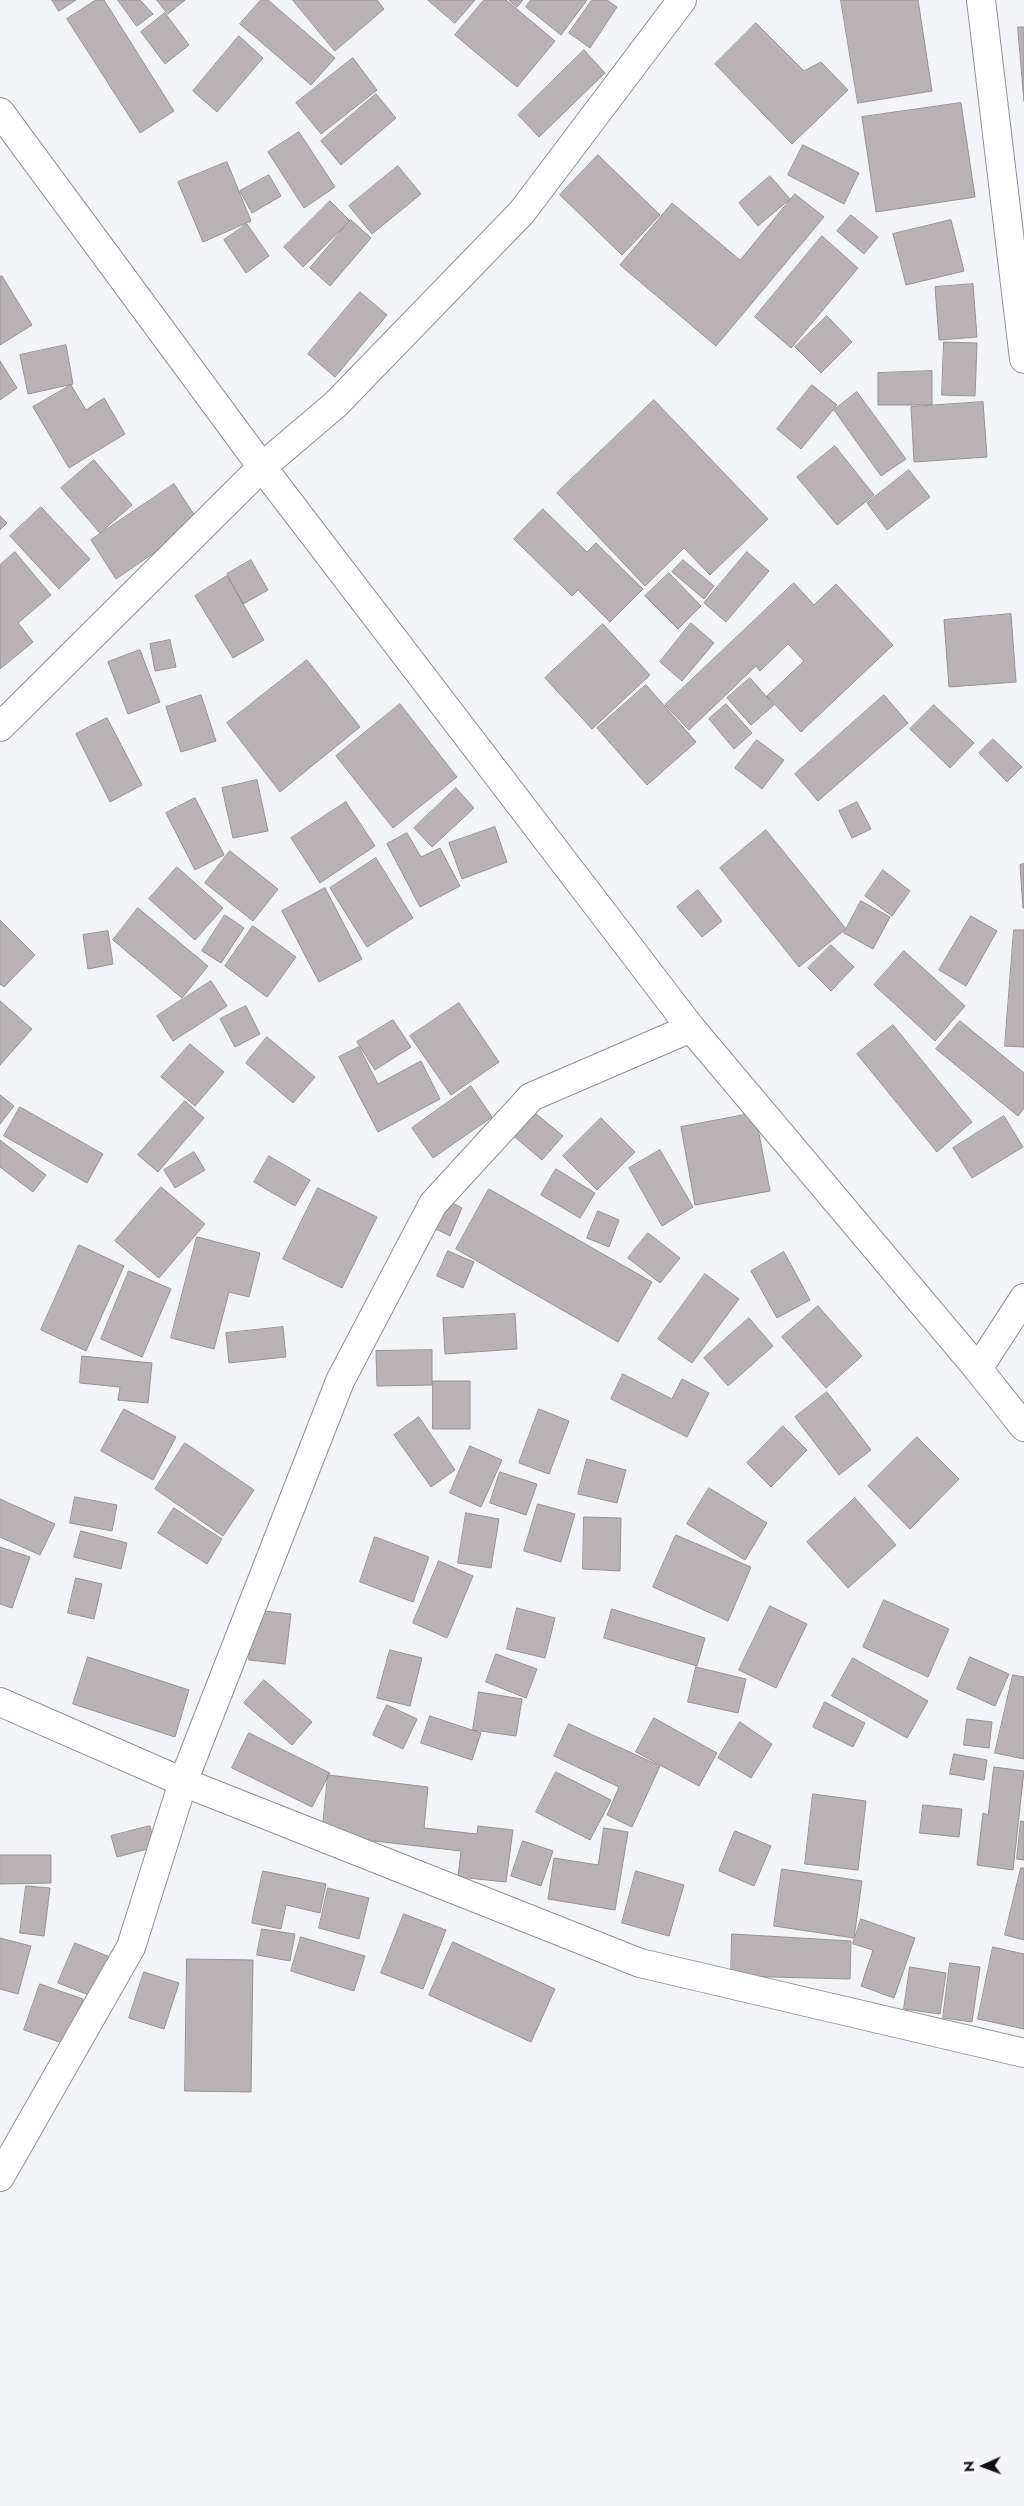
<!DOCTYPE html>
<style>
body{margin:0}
#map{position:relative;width:1024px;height:2506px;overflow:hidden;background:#f3f4f8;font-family:Jost,sans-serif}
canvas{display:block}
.north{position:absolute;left:959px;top:2441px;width:50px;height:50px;-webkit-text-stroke:4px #fff;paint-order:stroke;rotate:268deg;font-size:14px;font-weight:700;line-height:20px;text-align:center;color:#0f0f11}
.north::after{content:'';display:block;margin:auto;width:18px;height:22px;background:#0f0f11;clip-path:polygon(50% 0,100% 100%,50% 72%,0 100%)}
</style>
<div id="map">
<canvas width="1024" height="2506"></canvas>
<div class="north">N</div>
</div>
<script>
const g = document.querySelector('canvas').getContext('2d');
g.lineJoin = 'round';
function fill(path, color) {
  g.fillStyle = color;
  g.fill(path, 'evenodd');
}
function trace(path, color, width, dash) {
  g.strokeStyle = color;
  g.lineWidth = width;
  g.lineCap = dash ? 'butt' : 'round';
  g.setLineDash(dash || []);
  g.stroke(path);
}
const building = new Path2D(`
 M52,0H76L59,11Z
 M96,0H104L174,111L140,133L67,19Z
 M118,0H140L153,14L137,26Z
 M157,0H185L168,14Z
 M261,0H268L335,58L311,85L240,24Z
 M293,0H377L384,9L335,51Z
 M428,0H475L455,23Z
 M484,0H506L555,41L517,87L455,35Z
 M509,0H523L517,7Z
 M531,0H587L561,35L526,7Z
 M592,0H607L617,7L590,48L569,33Z
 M841,0H918L932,91L858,103Z
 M165,13L189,45L165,64L141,32Z
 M756,23L804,71L821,62L848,90L792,144L715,64Z
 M1018,27H1024V101Z
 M239,36L263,58L217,112L193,91Z
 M584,50L605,73L539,137L518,115Z
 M353,58L377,90L321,134L296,103Z
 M376,94L396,118L341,165L321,141Z
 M961,103L975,197L876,212L862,117Z
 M299,132L335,187L304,208L268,152Z
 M803,145L859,173L844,204L788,175Z
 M598,155L660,215L622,255L560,195Z
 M227,162L251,221L203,242L178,182Z
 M398,166L421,194L372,234L349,206Z
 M269,175L281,196L252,213L240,191Z
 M770,176L790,199L758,226L739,203Z
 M795,194L824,217L716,346L620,265L672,203L740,260Z
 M330,201L350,221L303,267L284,247Z
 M851,215L878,237L864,254L837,231Z
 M351,220L371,238L330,286L310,268Z
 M951,220L964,271L906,285L893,234Z
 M247,224L269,256L246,273L224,240Z
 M822,236L858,268L791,348L755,317Z
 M2,276L32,325L0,345V277Z
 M973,284L977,337L939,340L935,287Z
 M360,292L387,315L335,377L308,354Z
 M827,316L852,342L821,373L795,347Z
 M944,342L977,343L975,396L942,395Z
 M66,345L73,384L28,394L20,355Z
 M0,361L17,388L0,400Z
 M932,371V405H878V373Z
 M71,385L86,410L104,398L125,434L69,468L33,407Z
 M812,385L837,405L801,449L777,429Z
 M857,392L906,459L881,476L834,410Z
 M654,400L768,519L710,575L684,548L645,586L557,493Z
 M983,402L987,457L914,462L911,407Z
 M835,446L874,495L837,525L797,477Z
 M94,460L132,505L100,533L61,488Z
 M909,470L930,497L887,530L867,503Z
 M174,484L199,522L116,579L91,540Z
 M41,507L90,559L59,589L10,536Z
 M543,509L587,552L596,543L643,589L610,622L578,590L572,596L514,539Z
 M0,516L7,523L0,530Z
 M15,552L51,595L18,623L33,642L0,669V565Z
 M747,552L769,571L726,622L704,603Z
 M251,560L268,590L243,604L227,574Z
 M683,560L714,586L704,599L672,572Z
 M669,573L701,606L678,629L645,596Z
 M227,576L264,640L233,658L195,596Z
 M794,583L814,605L836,584L893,645L801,732L767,696L804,661L788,644L760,671L756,666L689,730L665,705Z
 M1011,614L1016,682L949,687L944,620Z
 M691,623L714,643L682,681L660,662Z
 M603,624L650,675L592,729L545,678Z
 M170,640L176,667L155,671L150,644Z
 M140,650L160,702L128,714L108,662Z
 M307,660L360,727L280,792L227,723Z
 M750,678L774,705L751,725L727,698Z
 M646,685L696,742L647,785L597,728Z
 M201,695L216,741L181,752L166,707Z
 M884,695L908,723L818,801L795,774Z
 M400,704L457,777L393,828L336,756Z
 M726,704L752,733L734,749L709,719Z
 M934,705L974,743L950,768L910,729Z
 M107,718L142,785L110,802L76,734Z
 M993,739L1022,767L1007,782L979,753Z
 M757,740L784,760L762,789L735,768Z
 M257,780L268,831L233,838L222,788Z
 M456,788L474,808L432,847L414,828Z
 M195,798L224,855L195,870L166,813Z
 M346,802L375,846L320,883L291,838Z
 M857,802L871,829L852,838L839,811Z
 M495,827L507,862L462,879L449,843Z
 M766,830L846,929L799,967L720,868Z
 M407,833L421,857L440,848L460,886L420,907L387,844Z
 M230,851L278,889L253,921L205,883Z
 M376,858L413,918L367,947L330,888Z
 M1024,864V908H1023L1020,865Z
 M177,867L223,908L195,940L149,899Z
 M883,870L910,891L892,916L865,896Z
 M325,888L362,959L319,982L282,911Z
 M698,890L722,921L702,937L677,907Z
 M861,901L890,917L873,949L844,933Z
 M138,908L208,966L182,998L113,940Z
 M225,915L244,928L221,963L202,951Z
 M971,916L997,931L966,986L939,970Z
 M0,920L35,955L4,987L0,984Z
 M253,926L296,957L267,997L225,966Z
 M1014,930H1024V1047L1005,1046Z
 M108,931L113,964L88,969L83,935Z
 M831,945L854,967L831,991L808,968Z
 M904,951L965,1006L935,1041L874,985Z
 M211,981L227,1006L173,1041L157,1016Z
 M0,1001L32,1029L0,1065Z
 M459,1003L499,1062L451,1095L410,1036Z
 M246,1006L260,1034L235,1047L220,1019Z
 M393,1020L411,1047L375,1070L357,1042Z
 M960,1021L1024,1073V1108L1018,1116L936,1049Z
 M893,1025L972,1122L937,1152L857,1054Z
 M267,1037L315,1077L293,1103L246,1063Z
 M190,1044L224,1072L195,1106L161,1077Z
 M359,1047L378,1084L421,1061L440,1099L378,1132L339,1057Z
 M471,1086L492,1117L433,1158L412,1128Z
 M0,1095L14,1106L0,1124Z
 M185,1101L204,1118L158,1172L138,1155Z
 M20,1107L103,1154L87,1183L4,1136Z
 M529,1108L563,1136L542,1160L510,1133Z
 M755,1113L770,1191L695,1205L681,1127Z
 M1004,1116L1023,1147L972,1178L953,1148Z
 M601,1118L635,1152L597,1190L563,1156Z
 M0,1140L46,1175L33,1192L0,1167Z
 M660,1150L693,1207L662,1226L629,1168Z
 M194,1152L205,1170L175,1188L164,1170Z
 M269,1156L310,1180L295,1206L254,1182Z
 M556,1169L595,1193L580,1218L541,1195Z
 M161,1187L205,1224L159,1278L115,1241Z
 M318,1188L377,1217L342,1288L283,1259Z
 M489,1189L652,1282L618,1342L456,1249Z
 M443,1198L462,1208L450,1236L430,1226Z
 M598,1211L619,1220L609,1247L587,1238Z
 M648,1233L680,1258L660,1283L628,1258Z
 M197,1237L260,1253L249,1297L229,1292L214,1349L171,1338Z
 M79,1245L124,1266L86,1351L41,1330Z
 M448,1251L474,1262L463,1288L437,1276Z
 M784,1252L810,1300L777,1318L751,1271Z
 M129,1271L171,1289L142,1357L101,1339Z
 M705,1274L739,1299L692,1363L658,1339Z
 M818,1306L862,1356L826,1388L782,1337Z
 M515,1314L517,1349L445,1354L443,1318Z
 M749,1318L773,1346L728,1386L704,1358Z
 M283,1327L286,1357L229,1363L226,1333Z
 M432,1350V1385L377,1386L376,1351Z
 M82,1356L152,1363L148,1403L118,1400L120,1387L80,1383Z
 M623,1374L672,1399L682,1379L709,1393L687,1437L611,1399Z
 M433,1381H470V1429H433Z
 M827,1392L871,1450L839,1475L795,1417Z
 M124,1409L176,1437L153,1480L101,1451Z
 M539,1409L569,1421L549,1474L519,1463Z
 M419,1417L455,1470L431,1487L394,1435Z
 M783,1426L807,1450L771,1487L747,1463Z
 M917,1437L959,1479L910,1529L868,1486Z
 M185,1443L254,1490L223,1536L155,1489Z
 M470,1446L502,1460L481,1507L450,1493Z
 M587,1459L626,1470L617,1503L578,1494Z
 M500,1472L537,1484L526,1515L490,1503Z
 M709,1488L767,1523L745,1560L687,1524Z
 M75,1497L117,1505L112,1531L70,1523Z
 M855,1498L896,1545L848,1588L807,1542Z
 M0,1499L55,1524L40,1555L0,1537Z
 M538,1504L575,1514L561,1562L524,1551Z
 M174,1508L222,1539L207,1564L158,1533Z
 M466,1513L499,1519L491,1568L458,1563Z
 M584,1517L621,1518L620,1571L583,1569Z
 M81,1531L127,1543L121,1569L74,1557Z
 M676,1535L751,1567L728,1621L653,1587Z
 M375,1537L429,1557L413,1602L360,1582Z
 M0,1547L30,1557L12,1608L0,1604Z
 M439,1561L473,1576L447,1638L413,1623Z
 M76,1578L102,1584L94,1619L68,1613Z
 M884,1600L949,1629L928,1677L863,1647Z
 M770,1606L807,1624L776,1688L739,1670Z
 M517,1608L555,1618L545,1658L507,1649Z
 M612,1609L705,1638L697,1666L604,1638Z
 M255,1610L291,1614L285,1664L249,1660Z
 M390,1650L422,1658L410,1706L377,1698Z
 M496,1654L537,1669L526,1698L486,1682Z
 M88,1657L189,1690L175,1737L73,1704Z
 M970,1657L1009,1674L995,1706L957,1689Z
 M853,1658L928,1701L907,1738L832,1696Z
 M696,1667L746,1679L738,1713L688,1702Z
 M1013,1675L1024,1677V1759L995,1753Z
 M264,1680L312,1722L292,1745L244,1703Z
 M479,1692L522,1699L516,1736L473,1730Z
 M825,1702L865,1723L853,1747L813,1727Z
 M387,1705L417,1719L403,1749L373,1735Z
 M430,1716L481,1733L472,1760L421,1743Z
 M654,1718L717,1753L699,1786L636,1752Z
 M967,1719L992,1722L989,1748L964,1745Z
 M740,1722L772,1744L751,1778L718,1758Z
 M569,1724L660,1766L632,1827L607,1815L619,1787L554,1756Z
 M249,1733L330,1773L312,1807L232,1768Z
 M954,1754L987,1760L984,1780L950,1774Z
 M994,1767L1024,1771L1013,1870L977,1865L983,1813L988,1815Z
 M556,1772L611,1800L590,1840L536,1812Z
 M328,1775L428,1787L424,1828L477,1834L478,1826L513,1830L506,1882L458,1877L461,1851L322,1835Z
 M813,1794L866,1801L858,1870L805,1864Z
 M923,1805L962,1809L959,1837L920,1833Z
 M1021,1821L1024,1822V1860L1017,1859Z
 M150,1826L155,1847L117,1857L111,1836Z
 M604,1828L628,1832L615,1910L548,1899L554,1858L598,1865Z
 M735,1831L771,1846L754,1886L719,1871Z
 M523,1841L553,1851L541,1886L511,1876Z
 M0,1855H51V1883L0,1884Z
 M1021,1868H1024V1940L1005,1935Z
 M782,1869L862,1881L854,1938L774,1926Z
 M263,1871L326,1884L320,1913L286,1905L281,1929L252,1923Z
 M636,1871L684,1885L669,1936L622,1923Z
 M26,1886L50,1888L44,1936L20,1933Z
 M328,1888L369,1898L359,1939L319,1928Z
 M404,1914L446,1930L423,1989L381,1973Z
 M861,1919L915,1938L894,1998L861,1986L873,1950L853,1944Z
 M262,1929L295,1934L290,1961L257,1955Z
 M732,1934L851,1941L850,1979L731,1976Z
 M301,1937L365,1956L354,1991L291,1971Z
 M0,1938L31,1946L18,1994L0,1989Z
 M453,1942L555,1989L531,2042L429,1995Z
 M75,1943L110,1957L94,1997L58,1983Z
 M993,1947L1024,1954V2029L978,2019Z
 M187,1959L253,1960L251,2092L185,2091Z
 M950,1963L980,1967L972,2022L943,2018Z
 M910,1967L946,1973L940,2014L904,2009Z
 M144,1972L179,1983L164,2029L129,2018Z
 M40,1984L83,1999L68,2045L24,2030Z`);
const street = new Path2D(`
 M0,727L262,467L336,404L522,212L682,0
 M0,2177L131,1947L183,1782L340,1381L433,1204L531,1097L691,1028`);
const secondary = new Path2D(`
 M981,0L1024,359
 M978,1369L1024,1298
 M0,1702L183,1782L640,1963L1024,2053`);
const primary = new Path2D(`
 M0,112L262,467L691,1028L978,1369L1024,1427`);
fill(building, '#b8b2b4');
trace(building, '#969192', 1);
trace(street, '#919297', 30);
trace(secondary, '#919297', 30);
trace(primary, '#919297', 30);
trace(street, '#fff', 28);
trace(secondary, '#fff', 28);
trace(primary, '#fff', 28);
</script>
